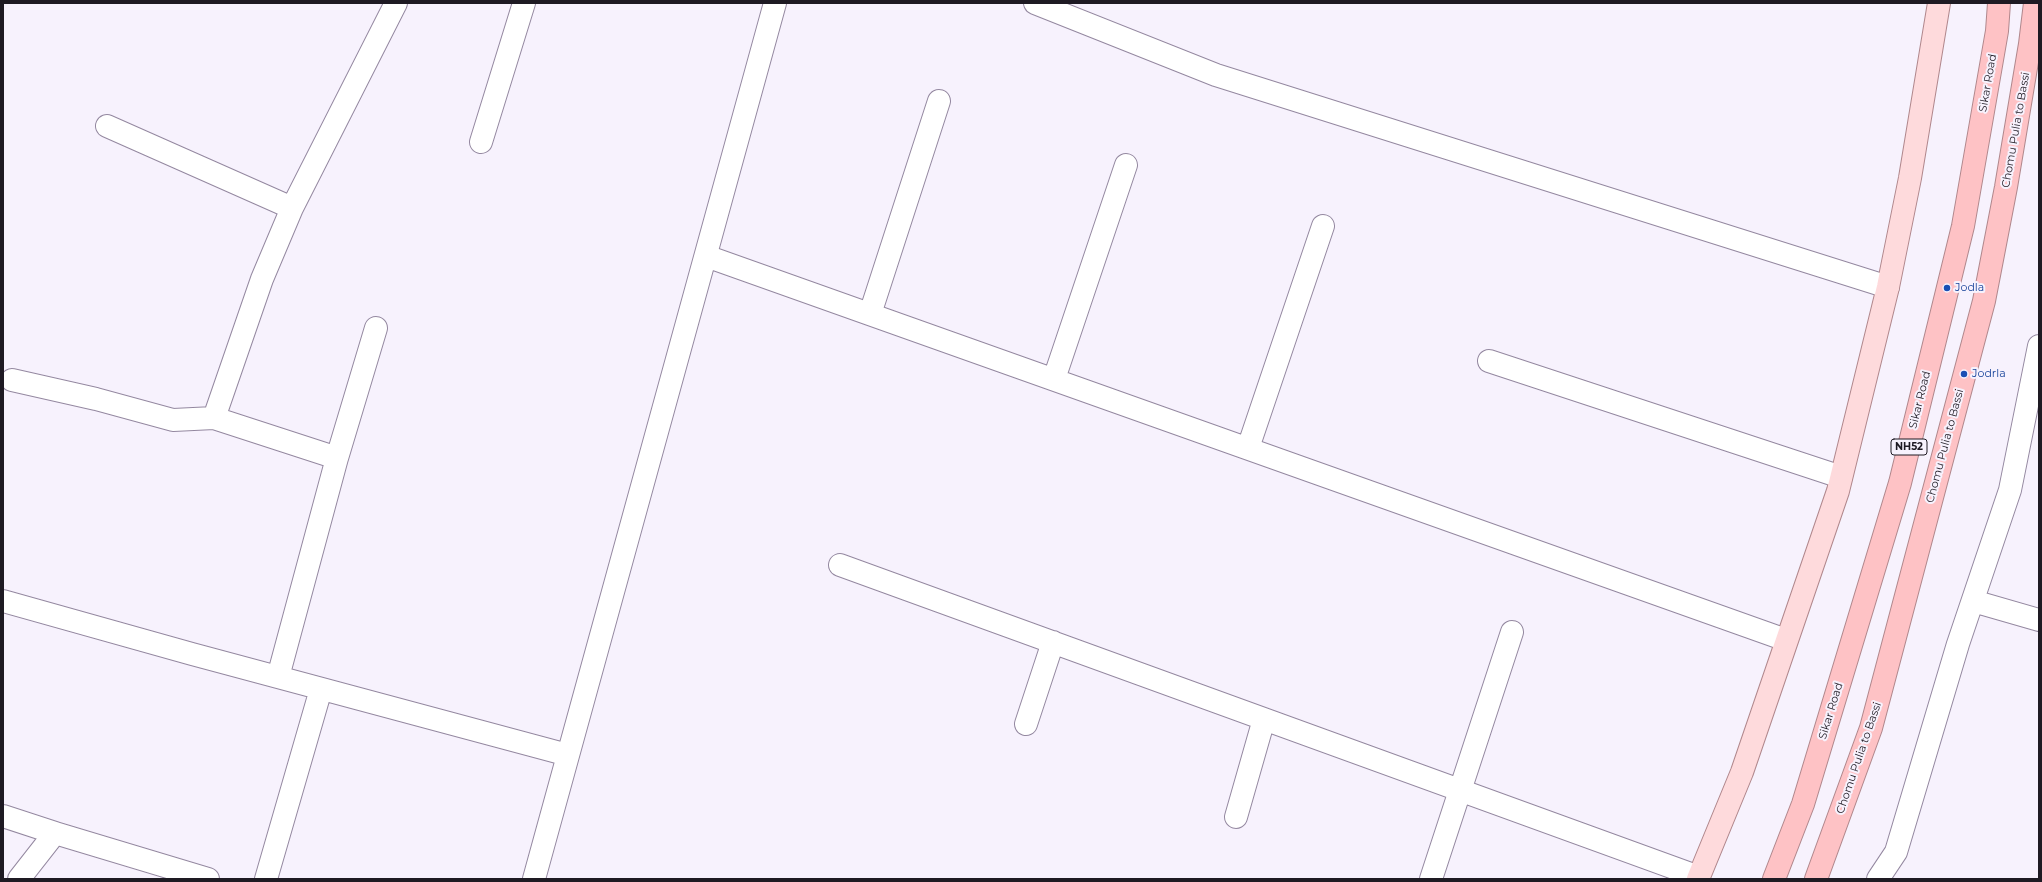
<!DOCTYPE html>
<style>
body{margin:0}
#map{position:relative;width:2042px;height:882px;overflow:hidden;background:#f7f2fd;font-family:Montserrat,sans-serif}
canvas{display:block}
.frame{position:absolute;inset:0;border:4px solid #1e1a23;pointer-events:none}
</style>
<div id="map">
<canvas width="2042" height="882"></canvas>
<div class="frame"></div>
</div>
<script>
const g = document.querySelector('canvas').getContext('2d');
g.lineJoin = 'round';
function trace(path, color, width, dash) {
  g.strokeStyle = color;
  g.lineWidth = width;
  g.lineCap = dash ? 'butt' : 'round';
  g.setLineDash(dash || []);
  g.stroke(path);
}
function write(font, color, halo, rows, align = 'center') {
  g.font = font + ' Montserrat,sans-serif';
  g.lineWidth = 4;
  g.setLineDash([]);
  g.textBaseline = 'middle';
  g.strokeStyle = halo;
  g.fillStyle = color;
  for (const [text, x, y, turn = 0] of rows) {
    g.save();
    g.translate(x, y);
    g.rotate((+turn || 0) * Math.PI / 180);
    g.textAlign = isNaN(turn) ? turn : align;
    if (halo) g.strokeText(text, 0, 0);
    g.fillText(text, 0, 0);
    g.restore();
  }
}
const minor = new Path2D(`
 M1035,3L1216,75L1888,287
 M107,126L292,208
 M481,142L524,3
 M706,256L1786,640
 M870,314L939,101
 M1489,361L1841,477
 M1054,379L1126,165
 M12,380L96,399L173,420L214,418L262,279L292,208L396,3
 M214,418L337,458
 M1248,448L1323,226
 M840,565L1699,877
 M3,601L192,654L568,755
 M1973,601L2039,620
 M278,677L337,458L376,328
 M1026,724L1053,642
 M3,816L55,833
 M1236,817L1264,719
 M19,879L55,833L208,879
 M266,879L321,689
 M534,879L775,3
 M1431,879L1512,632
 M1878,879L1896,852L1958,644L2010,490L2039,346`);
const major = new Path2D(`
 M1698,879L1742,772L1838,491L1888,287L1910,178L1939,3`);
const highway = new Path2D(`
 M1774,879L1803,804L1900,483L1963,226L1997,31L1999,3
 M1816,879L1871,728L1984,301L2006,187L2030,44L2035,3`);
const markers = [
 [1947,288,4,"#1a4fb4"],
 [1964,374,4,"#1a4fb4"]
];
const shields = [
 [1909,447,36]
];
const shieldNames = [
 ["NH52",1909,447]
];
const streetNames = [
 ["Sikar Road",1988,83,-80],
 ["Chomu Pulia to Bassi",2016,130,-80],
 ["Sikar Road",1920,400,-76],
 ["Chomu Pulia to Bassi",1945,446,-75],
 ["Sikar Road",1831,711,-73],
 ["Chomu Pulia to Bassi",1859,758,-71]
];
const transitNames = [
 ["Jodla",1955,288],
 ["Jodrla",1972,374]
];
trace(minor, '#9488a0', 24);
trace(major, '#b0878c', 24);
trace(highway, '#b0878c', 24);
trace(minor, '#fff', 22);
trace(major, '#fedadc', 22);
trace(highway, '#fec2c5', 22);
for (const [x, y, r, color] of markers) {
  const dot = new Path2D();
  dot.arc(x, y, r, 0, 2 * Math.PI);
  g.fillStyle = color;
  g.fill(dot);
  trace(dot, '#f7f2fd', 1.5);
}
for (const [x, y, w] of shields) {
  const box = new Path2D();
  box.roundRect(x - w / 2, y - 8, w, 16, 3);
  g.fillStyle = '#f7f2fd';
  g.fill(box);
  trace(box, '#1e1a23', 1);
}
write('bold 10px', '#1e1a23', null, shieldNames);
write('11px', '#1e1a23', '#f7f2fd', streetNames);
write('11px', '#164399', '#f7f2fd', transitNames, 'left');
</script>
